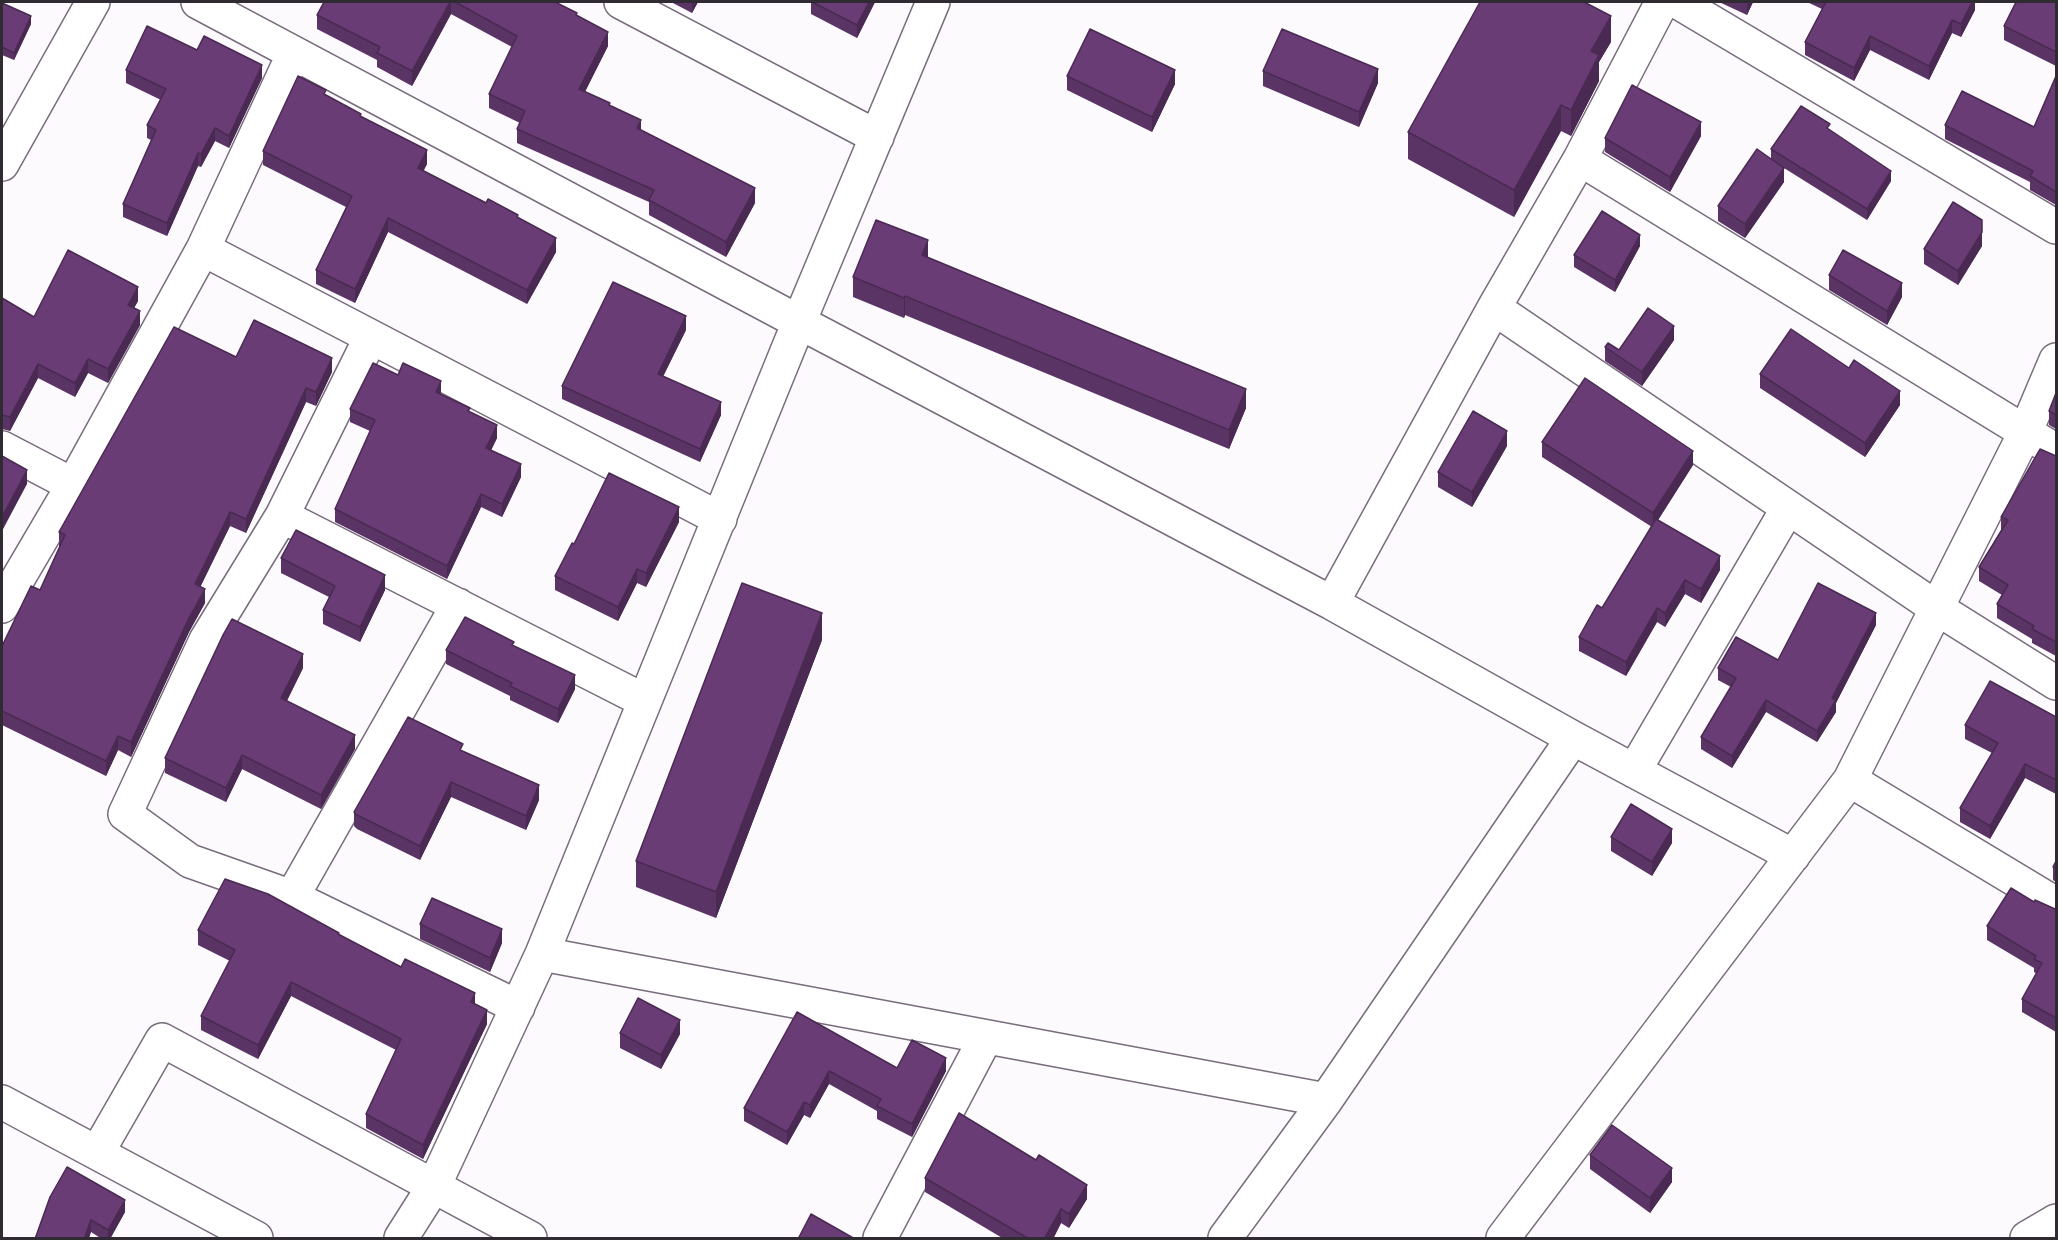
<!DOCTYPE html>
<style>
body{margin:0}
#map{position:relative;width:2058px;height:1240px;overflow:hidden;background:#fdfafe;font-family:Lato,sans-serif}
canvas{display:block}
.frame{position:absolute;inset:0;border:3px solid #302b32;pointer-events:none}
</style>
<div id="map">
<canvas width="2058" height="1240"></canvas>
<div class="frame"></div>
</div>
<script>
const g = document.querySelector('canvas').getContext('2d');
g.lineJoin = 'round';
function trace(path, color, width, dash) {
  g.strokeStyle = color;
  g.lineWidth = width;
  g.lineCap = dash ? 'butt' : 'round';
  g.setLineDash(dash || []);
  g.stroke(path);
}
function fill(path, color) {
  g.fillStyle = color;
  g.fill(path, 'evenodd');
}
const minor = new Path2D(`
 M198,2L799,322L1332,603L1573,738L1793,856
 M621,2L877,137
 M1678,2L2056,227
 M1580,159L2056,451
 M2,164L93,2
 M203,249L720,519
 M1494,308L1938,609L2056,683
 M371,337L282,516L206,640L125,814L190,861L292,897L518,1007
 M2,448L73,485
 M282,516L645,701
 M1332,603L1494,308L1580,159L1662,2
 M2,606L73,485L203,249L294,53
 M1634,771L1788,508
 M1850,780L2056,904
 M292,897L458,605
 M542,954L1326,1100
 M2,1102L256,1238
 M97,1153L162,1040L530,1238
 M401,1238L434,1186L542,954L799,322L933,2
 M880,1238L986,1037
 M1225,1238L1326,1100L1573,738
 M1503,1238L1850,780L2025,433L2056,360`);
const secondary = new Path2D(`
 M2027,1238L2056,1221`);
const wall = new Path2D(`
 M324,2H555L577,16L608,46L585,92L610,106L641,130L755,203L726,257L649,215V202L517,143V129L520,123L489,108V94L512,47L451,14L412,86L377,67V60L317,29V15Z
 M671,2H698L692,13Z
 M811,2H875L857,38L811,14Z
 M1719,2H1753L1747,15Z
 M1807,2H1975V10L1961,37L1952,33L1929,80L1870,50L1854,81L1805,55V42L1822,9Z
 M2056,2V66L2004,40V26Z
 M2,3L31,24L14,60L2,55Z
 M1611,42L1599,62V81L1571,136L1561,131L1514,217L1408,159V132Z
 M197,50L262,78L229,148L215,141L201,167L198,166L167,236L123,217V204L151,140L147,138V125L161,100L126,83V70Z
 M1263,71L1378,83L1359,127L1263,86Z
 M1067,76L1175,84L1152,132L1067,90Z
 M2056,76V205L2030,190V182L1945,139V125L2034,127Z
 M326,95L361,116L427,164L423,171L518,218L556,252L527,304L388,232L355,303L316,284V270L346,207L263,165V151Z
 M1830,130L1891,181L1867,220L1784,168V182L1745,238L1718,221V206L1771,159V149Z
 M1701,136L1670,192L1605,152V138Z
 M1640,246L1615,292L1574,267V255Z
 M1982,246L1958,285L1924,264V249Z
 M928,258L1246,408L1229,449L905,315L904,318L853,297V277Z
 M1829,275L1902,297L1887,325L1829,290Z
 M2,298L34,317L138,301L134,308L140,325L108,383L88,373L75,397L38,378L10,431L2,429Z
 M686,330L663,376L721,415L700,462L562,399V386Z
 M1674,340L1642,386L1605,361V347L1619,350Z
 M236,357L332,372L316,406L306,402L246,533L230,526L200,587L205,603L189,632L131,757L118,750L106,776L2,725V638L3,644L40,590L60,546H59V532Z
 M1760,374L1900,405L1865,457L1760,388Z
 M2056,393V429L2049,425V411Z
 M441,394L470,412L497,438L491,450L521,477L502,517L481,507L447,579L335,522V509L370,431L350,422V409Z
 M1542,442L1693,465L1658,520L1720,570L1701,603L1685,594L1665,627L1657,622L1626,676L1579,651V637L1602,608L1652,527L1542,457Z
 M1507,446L1472,507L1438,487V472Z
 M2056,456V656L2032,643V639L1997,618V604L2002,595L1979,581V567L2001,530V517Z
 M679,522L646,587L637,583L618,621L555,590V576L574,544Z
 M281,558L385,590L360,642L323,624V610L329,597L281,573Z
 M1876,625L1836,703V712L1817,742L1766,712L1732,768L1701,749V737L1731,687L1718,680V668L1778,660Z
 M822,640L716,918L636,887V861Z
 M514,646L575,689L558,723L510,700V696L446,664V650Z
 M303,668L287,701L355,749L321,809L242,769L226,802L165,773V758Z
 M2056,717V794L2025,778L1990,839L1960,822V808L1992,753L1965,739V725Z
 M463,751L539,800L526,830L451,797L420,860L357,829L354,826V812Z
 M1611,837L1672,843L1652,876L1611,851Z
 M2056,861V882L2053,880V867Z
 M2034,902L2056,909V1032L2022,1012V999L2036,973L2034,972V968L1987,940V926Z
 M420,924L502,943L490,972L420,939Z
 M198,930L339,935L475,1004L487,1024L423,1159L366,1128V1114L396,1050L291,996L258,1059L201,1030V1016L230,961L198,945Z
 M797,1012L897,1068L946,1071L912,1137L877,1119V1111L829,1084L810,1118L804,1115L787,1145L744,1121V1108Z
 M620,1033L680,1034L661,1069L620,1048Z
 M1590,1155L1672,1182L1650,1213L1590,1169Z
 M925,1178L1087,1199L1069,1228L1061,1223L1053,1239H1004L925,1192Z
 M50,1197L125,1212L110,1239H102L91,1232Z`);
const shadedWall = new Path2D(`
 M450,2H451V14L412,86V71Z
 M692,2H698L692,13Z
 M869,2H875L857,38V25Z
 M1747,2H1753L1747,15Z
 M1972,2H1975V10L1961,37V24Z
 M31,16V24L14,60V53Z
 M1611,16V42L1599,62V81L1571,136V110L1591,51Z
 M1952,20V33L1929,80V66Z
 M608,32V46L579,103V89Z
 M1870,36V50L1854,81V68Z
 M262,65V78L229,148V136Z
 M1378,69V83L1359,127V112Z
 M1175,70V84L1152,132V117Z
 M1561,105V131L1514,217V190Z
 M641,120V135L637,128Z
 M1701,122V136L1670,192V177Z
 M215,128V141L201,167V154Z
 M427,150V164L418,182V168Z
 M198,153V166L167,236V223Z
 M1784,168V182L1745,238V224Z
 M1891,171V181L1867,220V209Z
 M755,188V203L726,257V242Z
 M388,218V232L355,303V289Z
 M1982,232V246L1958,285V271Z
 M1640,235V246L1615,292V280Z
 M556,238V252L527,304V290Z
 M928,240V260L922,255Z
 M1902,283V297L1887,325V311Z
 M138,287V301L128,319V305Z
 M905,296V315L904,318V298Z
 M140,311V325L108,383V369Z
 M686,316V330L658,387V374Z
 M1674,326V340L1642,386V372Z
 M332,358V372L316,406V392Z
 M88,359V373L75,397V383Z
 M38,364V378L10,431V417Z
 M441,381V394L436,392Z
 M306,388V402L246,533V519Z
 M1246,389V408L1229,449V430Z
 M1900,391V405L1865,457V443Z
 M721,402V415L700,462V449Z
 M497,425V438L486,461V448Z
 M1507,431V446L1472,507V492Z
 M1693,451V465L1653,528V513Z
 M521,464V477L502,517V504Z
 M27,470V484L2,531V517Z
 M481,494V507L447,579V566Z
 M679,507V522L646,587V573Z
 M230,512V526L195,598V584Z
 M1720,556V570L1701,603V589Z
 M637,569V583L618,621V607Z
 M385,575V590L360,642V627Z
 M1685,580V594L1665,627V613Z
 M205,589V603L189,632L131,757V742L189,618Z
 M1657,608V622L1626,676V662Z
 M822,613V640L716,918V892Z
 M1876,613V625L1836,703V712L1817,742V731L1832,698Z
 M303,654V668L281,712V698Z
 M575,675V689L558,723V709Z
 M1766,700V712L1732,768V756Z
 M355,735V749L321,809V795Z
 M118,736V750L106,776V761Z
 M242,755V769L226,802V788Z
 M2025,764V778L1990,839V826Z
 M451,782V797L420,860V846Z
 M539,785V800L526,830V816Z
 M1672,829V843L1652,876V862Z
 M502,929V943L490,972V958Z
 M291,982V996L258,1059V1045Z
 M475,993V1007L471,1002Z
 M487,1010V1024L423,1159V1145Z
 M680,1020V1034L661,1069V1055Z
 M946,1058V1071L912,1137V1124Z
 M829,1071V1084L810,1118V1105Z
 M804,1102V1115L787,1145V1132Z
 M1672,1168V1182L1650,1213V1198Z
 M1087,1185V1199L1069,1228V1214Z
 M125,1200V1212L110,1239H108V1230Z
 M1061,1209V1223L1053,1239H1044Z
 M91,1220V1232L89,1239H84Z`);
const building = new Path2D(`
 M324,2H450L412,71L377,53L380,47L317,15Z
 M455,2H555L577,13L576,15L608,32L579,89L610,103L609,105L641,120L637,128L755,188L726,242L649,200L654,190L517,129L525,111L489,94L517,36Z
 M812,2H869L857,25Z
 M1480,2H1584L1611,16L1591,51L1599,55L1571,110L1561,105L1514,190L1408,132Z
 M1826,2H1972L1961,24L1952,20L1929,66L1870,36L1854,68L1805,42Z
 M2016,2H2056V52L2004,26Z
 M2,3L31,16L14,53L2,47Z
 M147,26L197,50L204,36L262,65L229,136L215,128L201,154L198,153L167,223L123,204L156,130L147,125L166,89L126,70Z
 M1090,29L1175,70L1152,117L1067,76Z
 M1282,29L1378,69L1359,112L1263,71Z
 M298,76L326,90L324,94L361,114L360,116L427,150L418,168L486,203L488,199L518,215L517,217L556,238L527,290L388,218L355,289L316,270L352,196L263,151Z
 M2056,76V192L2030,176L2033,171L1945,125L1962,91L2034,127Z
 M1632,85L1701,122L1670,177L1605,138Z
 M1801,106L1830,124L1827,128L1891,171L1867,209L1771,149Z
 M1757,149L1784,168L1745,224L1718,206Z
 M1953,202L1982,220V232L1958,271L1924,249Z
 M1602,211L1640,235L1615,280L1574,255Z
 M876,220L928,240L922,255L1246,389L1229,430L905,296L904,298L853,277Z
 M68,250L138,287L128,305L140,311L108,369L88,359L75,383L38,364L10,417L2,415V298L34,317Z
 M1843,250L1902,283L1887,311L1829,275Z
 M613,282L686,316L658,374L721,402L700,449L562,386Z
 M1648,308L1674,326L1642,372L1605,347L1608,343L1619,350Z
 M254,320L332,358L316,392L306,388L246,519L230,512L195,584L205,589L189,618L131,742L118,736L106,761L2,711V646L31,586L40,590L65,535L59,532L174,327L236,357Z
 M1791,329L1849,368L1854,360L1900,391L1865,443L1760,374Z
 M373,363L398,375L403,363L441,381L436,392L470,408L468,411L497,425L486,448L521,464L502,504L481,494L447,566L335,509L375,420L350,409Z
 M1585,378L1693,451L1653,513L1542,442Z
 M2056,393V415L2049,411Z
 M1473,411L1507,431L1472,492L1438,472Z
 M2040,449L2056,456V642L2032,629L2034,626L1997,604L2008,585L1979,567L2008,520L2001,517Z
 M2,456L27,470L2,517Z
 M609,473L679,507L646,573L637,569L618,607L555,576L572,543L574,544Z
 M1656,519L1720,556L1701,589L1685,580L1665,613L1657,608L1626,662L1579,637L1597,605L1602,608Z
 M296,530L385,575L360,627L323,610L335,586L281,558Z
 M742,583L822,613L716,892L636,861Z
 M1818,583L1876,613L1832,698L1836,700L1817,731L1766,700L1732,756L1701,737L1736,678L1718,668L1736,637L1778,660Z
 M465,617L514,642L512,645L575,675L558,709L510,686L512,683L446,650Z
 M232,619L303,654L281,698L355,735L321,795L242,755L226,788L165,758L223,635Z
 M1990,681L2056,717V780L2025,764L1990,826L1960,808L1998,743L1965,725Z
 M408,717L463,744L460,750L539,785L526,816L451,782L420,846L357,815L354,812Z
 M1631,804L1672,829L1652,862L1611,837Z
 M2056,861V869L2053,867Z
 M225,879L268,894L339,933L338,934L401,967L405,959L475,993L471,1002L487,1010L423,1145L366,1114L401,1039L291,982L258,1045L201,1016L235,950L198,930Z
 M2011,888L2034,902L2035,900L2055,909H2056V1018L2022,999L2042,963L2034,959L2036,956L1987,926Z
 M432,898L502,929L490,958L420,924Z
 M638,998L680,1020L661,1055L620,1033Z
 M797,1012L897,1068L912,1040L946,1058L912,1124L877,1106L881,1099L829,1071L810,1105L804,1102L787,1132L744,1108Z
 M959,1113L1036,1160L1039,1155L1087,1185L1069,1214L1061,1209L1044,1239H1029L925,1178Z
 M1612,1125L1672,1168L1650,1198L1590,1155Z
 M67,1167L125,1200L108,1230L91,1220L84,1239H35L50,1197Z
 M811,1214L855,1239H798Z`);
trace(minor, '#796c7d', 36);
trace(secondary, '#796c7d', 36);
trace(minor, '#fff', 33);
trace(secondary, '#fff', 33);
fill(wall, '#5a3465');
fill(shadedWall, '#4a2a52');
fill(building, '#693c75');
trace(building, '#4a2a52', 1.5);
</script>
